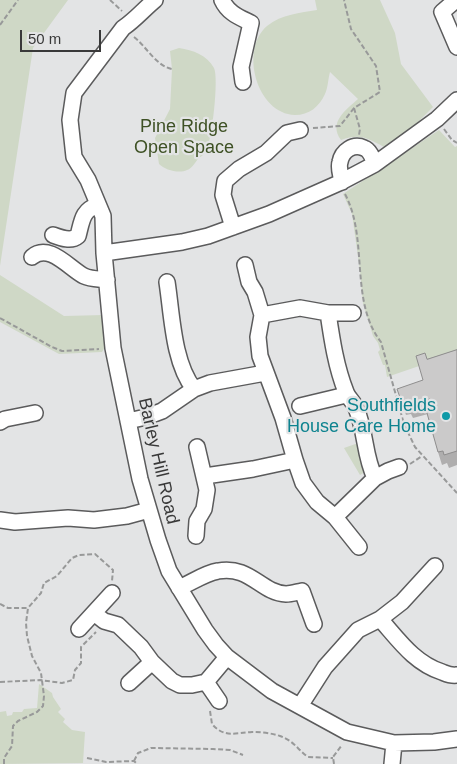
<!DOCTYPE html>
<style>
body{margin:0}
#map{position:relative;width:457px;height:764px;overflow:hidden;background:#e3e4e5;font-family:Arial,sans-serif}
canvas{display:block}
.scale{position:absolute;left:20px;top:30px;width:81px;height:22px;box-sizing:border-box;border:2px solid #393939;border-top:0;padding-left:6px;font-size:15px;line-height:18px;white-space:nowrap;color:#393939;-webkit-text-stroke:4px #e3e4e5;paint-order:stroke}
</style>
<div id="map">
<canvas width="457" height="764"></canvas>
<div class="scale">50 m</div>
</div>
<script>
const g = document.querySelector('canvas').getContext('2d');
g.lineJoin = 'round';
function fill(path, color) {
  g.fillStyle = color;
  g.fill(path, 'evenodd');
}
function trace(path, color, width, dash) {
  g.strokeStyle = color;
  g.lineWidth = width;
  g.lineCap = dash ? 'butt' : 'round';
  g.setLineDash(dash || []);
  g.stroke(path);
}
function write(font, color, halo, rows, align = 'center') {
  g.font = font + ' Arial,sans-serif';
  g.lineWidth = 4.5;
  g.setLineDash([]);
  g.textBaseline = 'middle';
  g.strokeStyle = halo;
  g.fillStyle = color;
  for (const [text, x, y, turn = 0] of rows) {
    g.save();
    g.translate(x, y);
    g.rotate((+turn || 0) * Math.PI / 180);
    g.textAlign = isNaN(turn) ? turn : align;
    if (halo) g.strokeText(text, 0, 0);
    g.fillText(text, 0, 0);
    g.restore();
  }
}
const green = new Path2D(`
 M0,0H68L33,48L0,266Z
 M315,0H380L395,33L401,64L433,107L403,137L384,147C368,138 360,133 341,140C328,122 346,110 358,99L330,72C328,79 328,88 325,94C319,107 309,115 295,115C257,114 239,50 267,26C282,14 300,13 317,10Z
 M179,48C193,50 207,55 214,68C219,78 212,141 206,151C205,154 200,157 198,159C195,163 191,169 187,170C179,174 165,170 159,164L155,138L170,109L172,69L170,51Z
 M439,130L455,147L457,146V353L387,377L385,365H383L378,352L380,350L378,343L373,336L363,303L360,271L352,214L343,194Z
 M0,275L64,316L104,315L107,344L102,352L59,354L0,322Z
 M361,442L368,470L360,475L344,448Z
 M39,684L52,693L53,697L61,709L58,712L65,719L63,722L72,730L85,732L83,763L0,764V712L6,711L7,716L12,715L13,712H22L24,709L37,708Z`);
const path = new Path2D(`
 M110,0L122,11
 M0,25L18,0
 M134,37C146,46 156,66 172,69
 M354,108L360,129L359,135
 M313,128L340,126L354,108L380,92L376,66L351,29L344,0
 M444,129L452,140L457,143
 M345,194C369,239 349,301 381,342L404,424L415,447L457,493
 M0,318L52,347L62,351L99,349
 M410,464L422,456
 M0,604L8,608H27
 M0,682L40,680L62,683L73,680L75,670L81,663V647L96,632
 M210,711L212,724C224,738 235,733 252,732C261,732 271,733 280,736C294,741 297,749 308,757L333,758
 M87,758L106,762L134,761L137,764
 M134,761L138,753L151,748L213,749L230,750L243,755
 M4,764V758L12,746L13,726L18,721L37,712L43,706L44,696L41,673L32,656L27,636L26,623L28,608L41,593L44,583L57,576L72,558L79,555L95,554L113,570L112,581
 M334,764L333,757L342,745`);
const minor = new Path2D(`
 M155,0C144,9 135,20 123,28L74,93L70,120L74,157L88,180L103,216L104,253L113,348L140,479L158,540L169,571L205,630L216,645L227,657L272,691L347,732L394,743L434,742L457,739
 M222,0C228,13 239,17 251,23L241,67L243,82
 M456,0L442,12L457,47
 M342,182C341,175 338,168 340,162C342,151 353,143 364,148C370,150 373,159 375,164
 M233,227L223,195L225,181L239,169L266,153L287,133L300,130
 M53,235C61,238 71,242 78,236C82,221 82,210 98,205
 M104,253L182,242L208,236L269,214L339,183L375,164L437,119L457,100
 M32,257C49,242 70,269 84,276C90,279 100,279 107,280
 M245,265L249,282L255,292L262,315
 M167,282C172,314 173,363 194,389
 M328,313C332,340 336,367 346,392C348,398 354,402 356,408C366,431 364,456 375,478L335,517
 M353,313H328L300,308L262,315L258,337L260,356L283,418L295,460L303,483L317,502L335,517L359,547
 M300,406L346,395
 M128,421L146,417L162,411L194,389L210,383L265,373
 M0,422L5,419L35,413
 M205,476L253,469L295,460
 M375,478L388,471L399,467
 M0,520L15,522L68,518L94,520L127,516L149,510
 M196,536L197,521L204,509L207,490L197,447
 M179,588C191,583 205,573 218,571C250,565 261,593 286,594C291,594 297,592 302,591L314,624
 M94,613L104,621L118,625L141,647L152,662L172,681L180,685H192L206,682L227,657
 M380,619C398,639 414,663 442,672C447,674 451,676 457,675
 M79,629L112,593
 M206,682L219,701
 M129,683L152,662
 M300,706L325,667L358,630L380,619L402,602L435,566
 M392,764L394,743`);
const wall = new Path2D(`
 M457,350V465L449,468L447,463L442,465L438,452L428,414L413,418L411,414L406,415L402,403L423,380L427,359Z`);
const building = new Path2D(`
 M457,350V451L444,455L443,451L438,452L425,406L431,404L430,399L408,406L407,401L402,403L397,389L423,380L416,356L425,353L427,359Z`);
const markers = [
 [446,416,5,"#0f9aa8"]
];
const parkNames = [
 ["Pine Ridge",184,127],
 ["Open Space",184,148]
];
const cultureNames = [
 ["Southfields",436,406],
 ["House Care Home",436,427]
];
const streetNames = [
 ["Barley Hill Road",158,461,77]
];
fill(green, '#cfd8c6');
trace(minor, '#5b5b5c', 18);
trace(path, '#989999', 2, [5, 2.5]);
trace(minor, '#fff', 15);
fill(wall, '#afaeae');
fill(building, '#cbcaca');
trace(building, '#8e8d8d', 1);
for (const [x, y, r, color] of markers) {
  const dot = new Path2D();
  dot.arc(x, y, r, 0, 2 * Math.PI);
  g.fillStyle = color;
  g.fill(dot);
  trace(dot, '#e3e4e5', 2);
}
write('18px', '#3e5125', '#e3e4e5', parkNames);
write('18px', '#0d838f', '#e3e4e5', cultureNames, 'right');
write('18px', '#393939', '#e3e4e5', streetNames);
</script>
